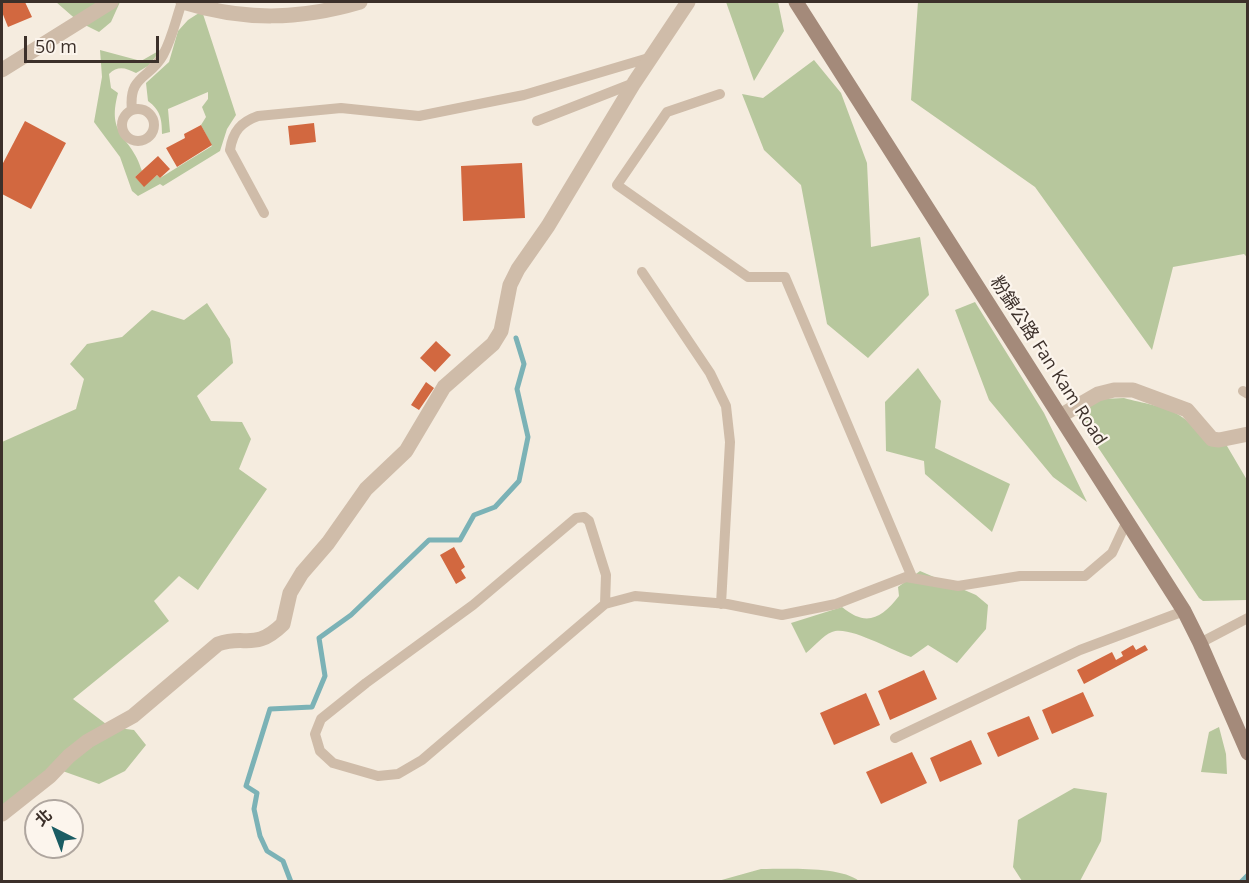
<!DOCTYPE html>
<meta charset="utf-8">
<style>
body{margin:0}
#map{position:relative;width:1249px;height:883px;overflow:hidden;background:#f5ecdf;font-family:"Open Sans","Noto Sans TC",sans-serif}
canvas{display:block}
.frame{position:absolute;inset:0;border:3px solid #3c302a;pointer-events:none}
.north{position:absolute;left:24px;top:799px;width:60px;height:60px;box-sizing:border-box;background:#fcf5ed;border:2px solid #afa69f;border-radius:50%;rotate:318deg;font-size:16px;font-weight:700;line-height:24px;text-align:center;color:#3c302a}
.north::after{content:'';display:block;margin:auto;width:21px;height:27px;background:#1a5c63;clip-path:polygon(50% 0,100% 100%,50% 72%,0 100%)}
.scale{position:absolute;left:24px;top:36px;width:135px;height:27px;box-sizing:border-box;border:3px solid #3c302a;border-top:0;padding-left:8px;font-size:18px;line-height:21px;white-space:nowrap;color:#3c302a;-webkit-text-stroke:4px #fcf5ed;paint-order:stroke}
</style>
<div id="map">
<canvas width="1249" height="883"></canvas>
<div class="frame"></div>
<div class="north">北</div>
<div class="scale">50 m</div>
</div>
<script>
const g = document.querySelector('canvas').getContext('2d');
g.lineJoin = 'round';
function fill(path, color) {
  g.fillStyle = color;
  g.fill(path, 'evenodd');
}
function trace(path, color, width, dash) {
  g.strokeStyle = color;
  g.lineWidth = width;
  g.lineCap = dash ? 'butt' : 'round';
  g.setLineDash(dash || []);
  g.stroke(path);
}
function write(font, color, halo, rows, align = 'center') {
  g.font = font + ' "Open Sans","Noto Sans TC",sans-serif';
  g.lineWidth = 4.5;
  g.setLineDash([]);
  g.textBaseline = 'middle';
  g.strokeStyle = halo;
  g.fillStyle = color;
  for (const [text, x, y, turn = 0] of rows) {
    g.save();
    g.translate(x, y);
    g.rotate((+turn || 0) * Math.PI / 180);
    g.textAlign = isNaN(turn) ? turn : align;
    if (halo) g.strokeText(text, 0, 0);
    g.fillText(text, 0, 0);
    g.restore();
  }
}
const green = new Path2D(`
 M56,2H120L111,22L99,32L79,22Z
 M726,2H778L784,31L754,81Z
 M918,2H1247V257L1244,254L1173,267L1152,350L1035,187L911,100Z
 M202,11L236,115L227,129L220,151L163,186L160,184L138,196L132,191L120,157L94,122L102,77L100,50L141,61L162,49L148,66L136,73C126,68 118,65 109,74L111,88L118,93C106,138 131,134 142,171L135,177L144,186L157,175L160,178L212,146L201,125L206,117L202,107L208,99V92L168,109L170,132L162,134C162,118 160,110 148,101L146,83L169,62L178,31L188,20Z
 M814,60L841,93L867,163L871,247L920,237L929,295L868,358L827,324L801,185L764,150L742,94L763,98Z
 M975,302L1044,413L1087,502L1053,477L989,400L955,310Z
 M207,303L230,339L233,363L197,396L211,421L242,422L251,439L239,469L267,489L198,590L179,576L154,601L169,621L73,699L110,727L134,730L146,745L125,771L99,784L57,769L2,810V442L76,409L84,379L70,364L87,344L122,337L152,310L184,320Z
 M918,368L941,401L935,448L1010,484L992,532L925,474L924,461L886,451L885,402Z
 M1124,398C1141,403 1167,406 1182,417C1202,431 1197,441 1227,446L1247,480V600L1203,601L1199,598L1075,413L1103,399Z
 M920,571L976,595L988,605L986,629L957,663L928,645L911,657C892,651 849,625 832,632C823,635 814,647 806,653L791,623L842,607C866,627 881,619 899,596L898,587Z
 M1219,727L1226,754L1227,774L1201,772L1209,732Z
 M1074,788L1107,793L1101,841L1080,881H1022L1013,867L1018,820Z
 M761,869C785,869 841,866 859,881H718Z`);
const stream = new Path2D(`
 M291,882L283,861L267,851L260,836L254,809L257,793L246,786L270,709L312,707L325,676L319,638L351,615L429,540H460L474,515L495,507L519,481L528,437L517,389L524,364L516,338
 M1241,882L1248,875`);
const building = new Path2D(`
 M2,2H25L32,17L8,27L2,12Z
 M25,121L66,143L31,209L2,194V165Z
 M314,123L316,142L290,145L288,126Z
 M201,125L212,145L177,167L166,148L185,138L184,134Z
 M158,156L170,169L160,178L157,175L144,187L135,177Z
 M522,163L525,218L463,221L461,166Z
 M436,341L451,355L435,372L420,358Z
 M426,382L434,388L419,410L411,405Z
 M454,547L465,567L461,570L466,578L456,584L440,555Z
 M1133,645L1136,650L1145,645L1148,650L1084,684L1077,670L1112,652L1116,660L1123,656L1121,652Z
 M924,670L937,699L890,720L878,691Z
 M1083,692L1094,716L1052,734L1042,710Z
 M866,693L880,725L834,745L820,713Z
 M1029,716L1039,739L998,757L987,733Z
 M971,740L982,764L940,782L930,758Z
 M912,752L927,783L881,804L866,772Z`);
const service = new Path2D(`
 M720,94L667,112L617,185L748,277H785L912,577
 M122 125a16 16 0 1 1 32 0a16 16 0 1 1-32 0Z
 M132,110C128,75 150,79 163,55C172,39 176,19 182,2
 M537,121L634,83
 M264,213L230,150C233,131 241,122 258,116L341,108L419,116L524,95L652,57
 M642,272L710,373L726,406L730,442L721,604
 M1243,391L1248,394
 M605,604L606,575L589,521L584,517L576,518L473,605L366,683L321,719L315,734L320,751L333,763L378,776L398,774L422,760L605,604L635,596L727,604L782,615L836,604L906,577L958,586L1020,576H1085L1112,553L1127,521
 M1200,643L1248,618
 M895,738L1080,650L1184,611`);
const minor = new Path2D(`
 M183,2C244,21 299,20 360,2
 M2,70L111,2
 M1060,416L1098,394L1114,390H1133L1187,410L1212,439L1219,440L1248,434
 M2,814L50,776L69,756L88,741L133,716L218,644C246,634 254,652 283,624L290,593L302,573L328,543L366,489L406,451L444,387L493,344L501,331L510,285L518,269L548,226L634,83L688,2`);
const secondary = new Path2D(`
 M796,2L1184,611L1200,643L1248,753`);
const streetNames = [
 ["粉錦公路 Fan Kam Road",1048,361,57]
];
fill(green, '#b7c79d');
trace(stream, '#7bb2b6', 5);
fill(building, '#d26840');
trace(service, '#cfbca9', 10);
trace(minor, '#cfbca9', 15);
trace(secondary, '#a48a7a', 15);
write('18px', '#3c302a', '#fcf5ed', streetNames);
</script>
